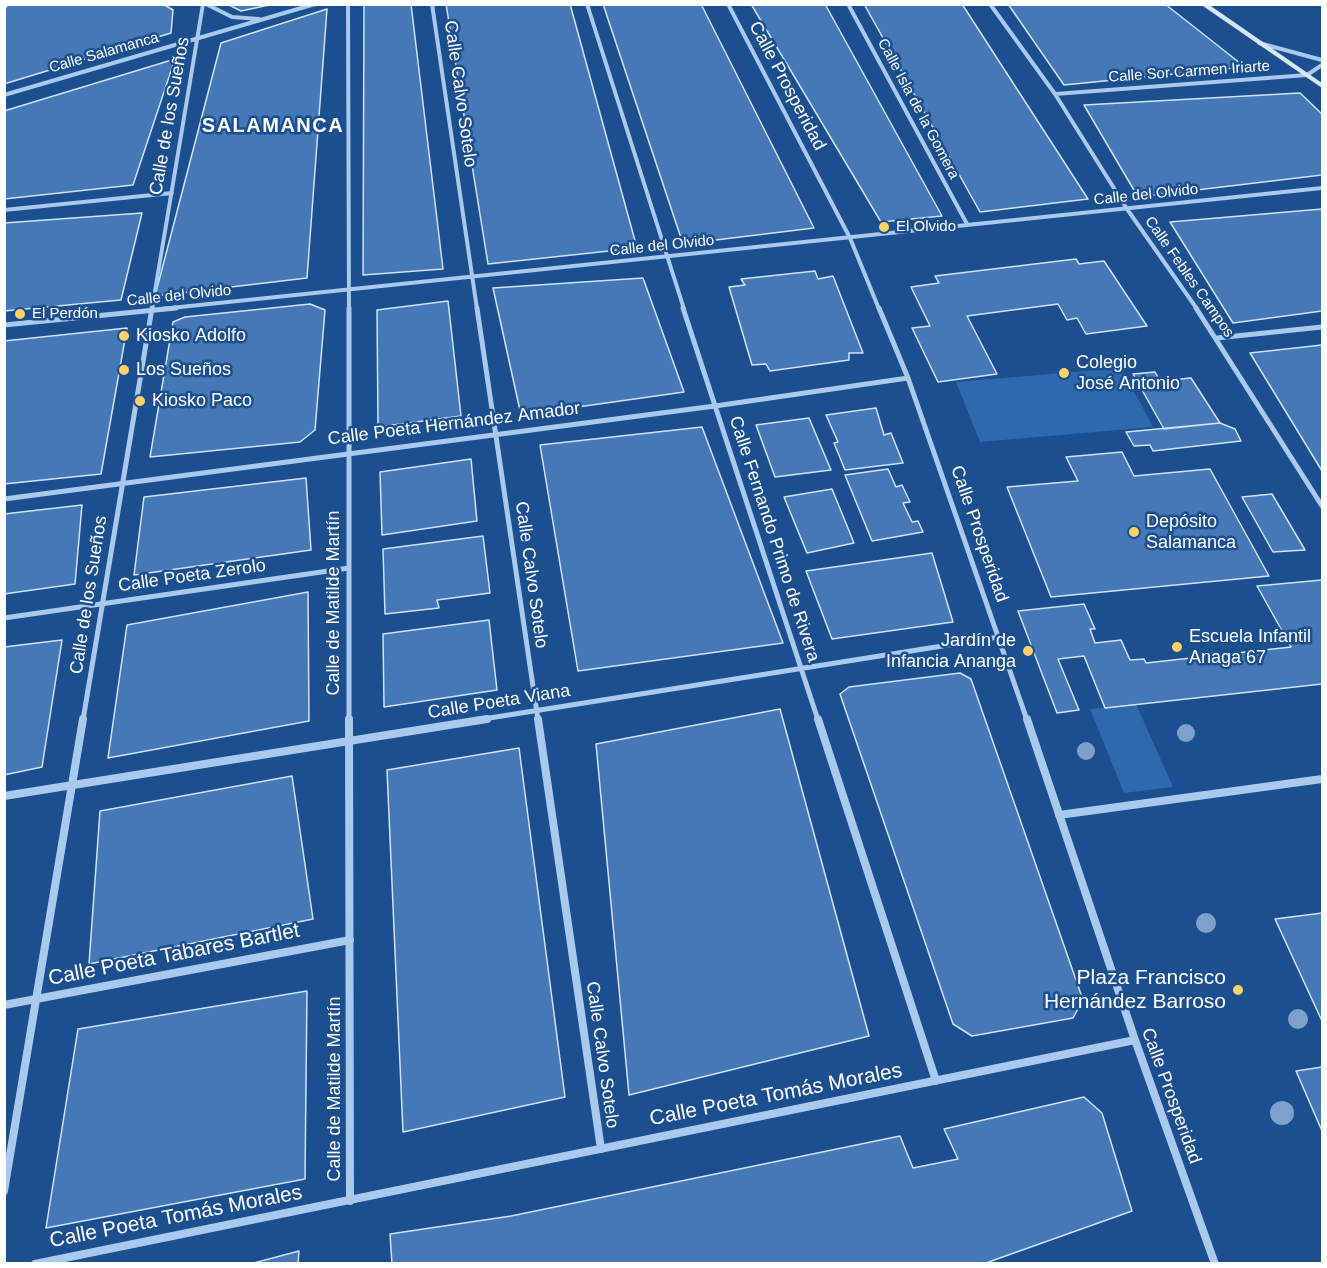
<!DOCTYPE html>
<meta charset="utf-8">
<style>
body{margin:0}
#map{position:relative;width:1327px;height:1268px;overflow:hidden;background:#1b4f8f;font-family:Arial,sans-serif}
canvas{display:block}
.frame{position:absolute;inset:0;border:6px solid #fff;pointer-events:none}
</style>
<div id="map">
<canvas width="1327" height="1268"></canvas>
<div class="frame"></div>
</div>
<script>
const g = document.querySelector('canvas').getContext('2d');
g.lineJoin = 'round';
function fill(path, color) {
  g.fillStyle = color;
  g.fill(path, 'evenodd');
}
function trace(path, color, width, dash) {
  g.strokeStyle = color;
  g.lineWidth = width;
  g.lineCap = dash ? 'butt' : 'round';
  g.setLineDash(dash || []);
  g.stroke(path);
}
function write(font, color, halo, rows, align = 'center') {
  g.font = font + ' Arial,sans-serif';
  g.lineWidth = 5;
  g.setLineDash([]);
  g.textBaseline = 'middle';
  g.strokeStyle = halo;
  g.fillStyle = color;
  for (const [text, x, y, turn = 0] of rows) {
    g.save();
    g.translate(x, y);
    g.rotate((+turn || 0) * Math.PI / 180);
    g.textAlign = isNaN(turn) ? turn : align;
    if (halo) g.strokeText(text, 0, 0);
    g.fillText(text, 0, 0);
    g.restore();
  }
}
const green = new Path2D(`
 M1122,368L1153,427L980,442L956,382Z
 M1136,704L1173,787L1124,793L1090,709Z`);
const building = new Path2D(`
 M8,4H163L173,10L171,33L4,84V11Z
 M227,4H274L241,11Z
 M364,4H411L443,269L363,275Z
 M446,4H570L637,248L488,264Z
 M603,4H701L814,228L683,244Z
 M751,4H825L942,216L881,222Z
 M864,4H962L1088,199L980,212Z
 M1008,4H1165L1245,67L1064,85Z
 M327,9L307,278L155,296L221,43Z
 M175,59L133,185L4,199V111Z
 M1300,93L1322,114V175L1138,197L1084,105Z
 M1322,209V311L1233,323L1170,222Z
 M142,213L121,300L4,311V223Z
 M1076,259L1079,264L1104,261L1147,326L1086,334L1077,318L1067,320L1058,304L967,316L997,374L938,382L912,328L930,326L911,287L939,283L935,276Z
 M815,271L818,279L833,276L863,353H849V360L770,371L766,364L752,365L729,287L745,285L741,279Z
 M643,278L684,392L521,415L493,288Z
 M448,301L461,416L378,427L377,310Z
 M310,304L325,310L315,430L300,442L150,457L173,322L185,317Z
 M127,328L101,474L4,484V341Z
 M1322,345V471L1250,353Z
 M1155,372L1160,381L1191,378L1220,423L1164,429L1133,374Z
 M876,408L884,435L891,433L903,463L845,470L834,443L838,442L826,415Z
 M809,418L831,470L775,477L756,425Z
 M1220,423L1235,429L1241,441L1153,451L1150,445L1134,446L1126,432Z
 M702,427L783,643L578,671L540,445Z
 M1122,452L1134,476L1210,469L1269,576L1051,597L1007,487L1078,481L1066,457Z
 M471,459L477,521L382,535L380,472Z
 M888,469L896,487L902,485L910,502L903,503L912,522L918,521L923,532L872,541L845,475Z
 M306,478L311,550L134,575L144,497Z
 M832,489L854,543L807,553L784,497Z
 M1272,494L1305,550L1273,552L1242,497Z
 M82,505L75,584L4,594V514Z
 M483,536L490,593L437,600L439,608L385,614L383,549Z
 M932,553L953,622L832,639L806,571Z
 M1322,580V684L1105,708L1084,656L1058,659L1079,710L1057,713L1018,611L1084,604L1095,629H1090L1095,643L1121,640L1130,660L1144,659L1146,663L1291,647L1257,586Z
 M308,592L309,721L108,758L127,625Z
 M489,620L497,690L384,707L383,634Z
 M62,640L42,767L4,775V647Z
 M960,673L971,679L1083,1000L1073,1018L972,1036L953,1024L840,694L849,687Z
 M780,709L869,1036L629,1095L596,744Z
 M519,748L565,1097L403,1132L387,770Z
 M292,776L313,919L89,964L100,811Z
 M1322,913V1021L1275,919Z
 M307,991L305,1179L46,1228L78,1029Z
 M1322,1067V1131L1296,1071Z
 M1084,1097L1102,1113L1132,1211L983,1264H392L390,1234L511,1216L900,1136L913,1168L958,1159L944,1129Z
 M299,1251L298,1264H250Z`);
const streetFar2 = new Path2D(`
 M206,4L232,17L259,19
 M348,4L349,309
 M432,4L477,309
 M587,4L684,309
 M728,4L850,238L879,309
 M848,4L967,224
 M990,4L1055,94L1127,209L1197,309
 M1259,43L1322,60
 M1055,94L1307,75L1322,65
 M4,95L315,4
 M4,210L172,193
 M152,309L203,4
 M161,309L1322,188`);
const streetFar1 = new Path2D(`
 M349,308V720
 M477,308L538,720
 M683,308L818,720
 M879,308L908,378L1027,720
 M1196,308L1322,506
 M4,325L176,308
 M1217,338L1322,327
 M4,499L715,406L908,378
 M4,618L349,568
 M83,720L152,308
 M477,720L999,637`);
const street = new Path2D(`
 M349,719L350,1201
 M538,719L601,1149
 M818,719L936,1081
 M1027,719L1135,1040L1215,1264
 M4,796L487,719
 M1059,815L1322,779
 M4,1005L350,940
 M4,1191L83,719
 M35,1264L1135,1040`);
const secondary = new Path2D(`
 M1200,4H1208L1322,83V88Z`);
const trees = [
 [1186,733,9],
 [1086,751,9],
 [1206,923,10],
 [1298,1019,10],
 [1282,1113,12]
];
const markers = [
 [884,227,6,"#ffd166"],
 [20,314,6,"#ffd166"],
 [124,336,6,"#ffd166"],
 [124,370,6,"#ffd166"],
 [1064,373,6,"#ffd166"],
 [140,401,6,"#ffd166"],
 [1134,532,6,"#ffd166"],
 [1177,647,6,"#ffd166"],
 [1028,651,6,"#ffd166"],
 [1238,990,6,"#ffd166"]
];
const farStreetnames = [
 ["Calle Salamanca",104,53,-16],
 ["Calle Sor Carmen Iriarte",1189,72,-4],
 ["Calle Isla de la Gomera",918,109,62],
 ["Calle del Olvido",1146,195,-6],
 ["Calle del Olvido",662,246,-6],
 ["Calle Febles Campos",1189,277,55],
 ["Calle del Olvido",179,296,-6]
];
const farPoinames = [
 ["El Olvido",896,227],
 ["El Perdón",32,314]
];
const streetNames = [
 ["Calle Prosperidad",787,86,62],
 ["Calle Calvo Sotelo",460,94,82],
 ["Calle de los Sueños",170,116,-80],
 ["Calle Poeta Hernández Amador",454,424,-7],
 ["Calle Prosperidad",979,534,71],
 ["Calle Fernando Primo de Rivera",774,539,72],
 ["Calle Calvo Sotelo",531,575,82],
 ["Calle Poeta Zerolo",192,576,-8],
 ["Calle de los Sueños",89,595,-81],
 ["Calle de Matilde Martín",334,603,-90],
 ["Calle Poeta Viana",499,702,-9],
 ["Calle Calvo Sotelo",602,1055,82],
 ["Calle de Matilde Martín",335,1089,-90],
 ["Calle Prosperidad",1171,1096,70]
];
const poiNames = [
 ["Kiosko Adolfo",136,336],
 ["Colegio",1076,363],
 ["José Antonio",1076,384],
 ["Los Sueños",136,370],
 ["Kiosko Paco",152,401],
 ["Depósito",1146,522],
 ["Salamanca",1146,543],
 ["Escuela Infantil",1189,637],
 ["Anaga 67",1189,658],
 ["Jardín de",1016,641,"right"],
 ["Infancia Ananga",1016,662,"right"]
];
const farDistrictnames = [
 ["SALAMANCA",273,126]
];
const nearStreetnames = [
 ["Calle Poeta Tabares Bartlet",174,955,-11],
 ["Calle Poeta Tomás Morales",776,1095,-11],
 ["Calle Poeta Tomás Morales",176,1217,-11]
];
const nearPoinames = [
 ["Plaza Francisco",1226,978],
 ["Hernández Barroso",1226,1002]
];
fill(green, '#2e69ad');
fill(building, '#4478b7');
trace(building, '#cfe3fa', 1.5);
trace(streetFar2, '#a9c9ee', 4);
trace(streetFar1, '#a9c9ee', 5);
trace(street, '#a9c9ee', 8);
fill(secondary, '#d6e6fa');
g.fillStyle = '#7ea0ca';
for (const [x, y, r] of trees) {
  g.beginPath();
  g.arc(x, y, r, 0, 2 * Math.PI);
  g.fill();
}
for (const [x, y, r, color] of markers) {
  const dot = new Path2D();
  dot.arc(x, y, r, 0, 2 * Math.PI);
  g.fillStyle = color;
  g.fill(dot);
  trace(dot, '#1b4f8f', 2);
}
write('15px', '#fff', '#1b4f8f', farStreetnames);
write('15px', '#fff', '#1b4f8f', farPoinames, 'left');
write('18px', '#fff', '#1b4f8f', streetNames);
write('18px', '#fff', '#1b4f8f', poiNames, 'left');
g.letterSpacing = '1.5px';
write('bold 20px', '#fff', '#1b4f8f', farDistrictnames);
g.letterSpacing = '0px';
write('21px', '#fff', '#1b4f8f', nearStreetnames);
write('21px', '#fff', '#1b4f8f', nearPoinames, 'right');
</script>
